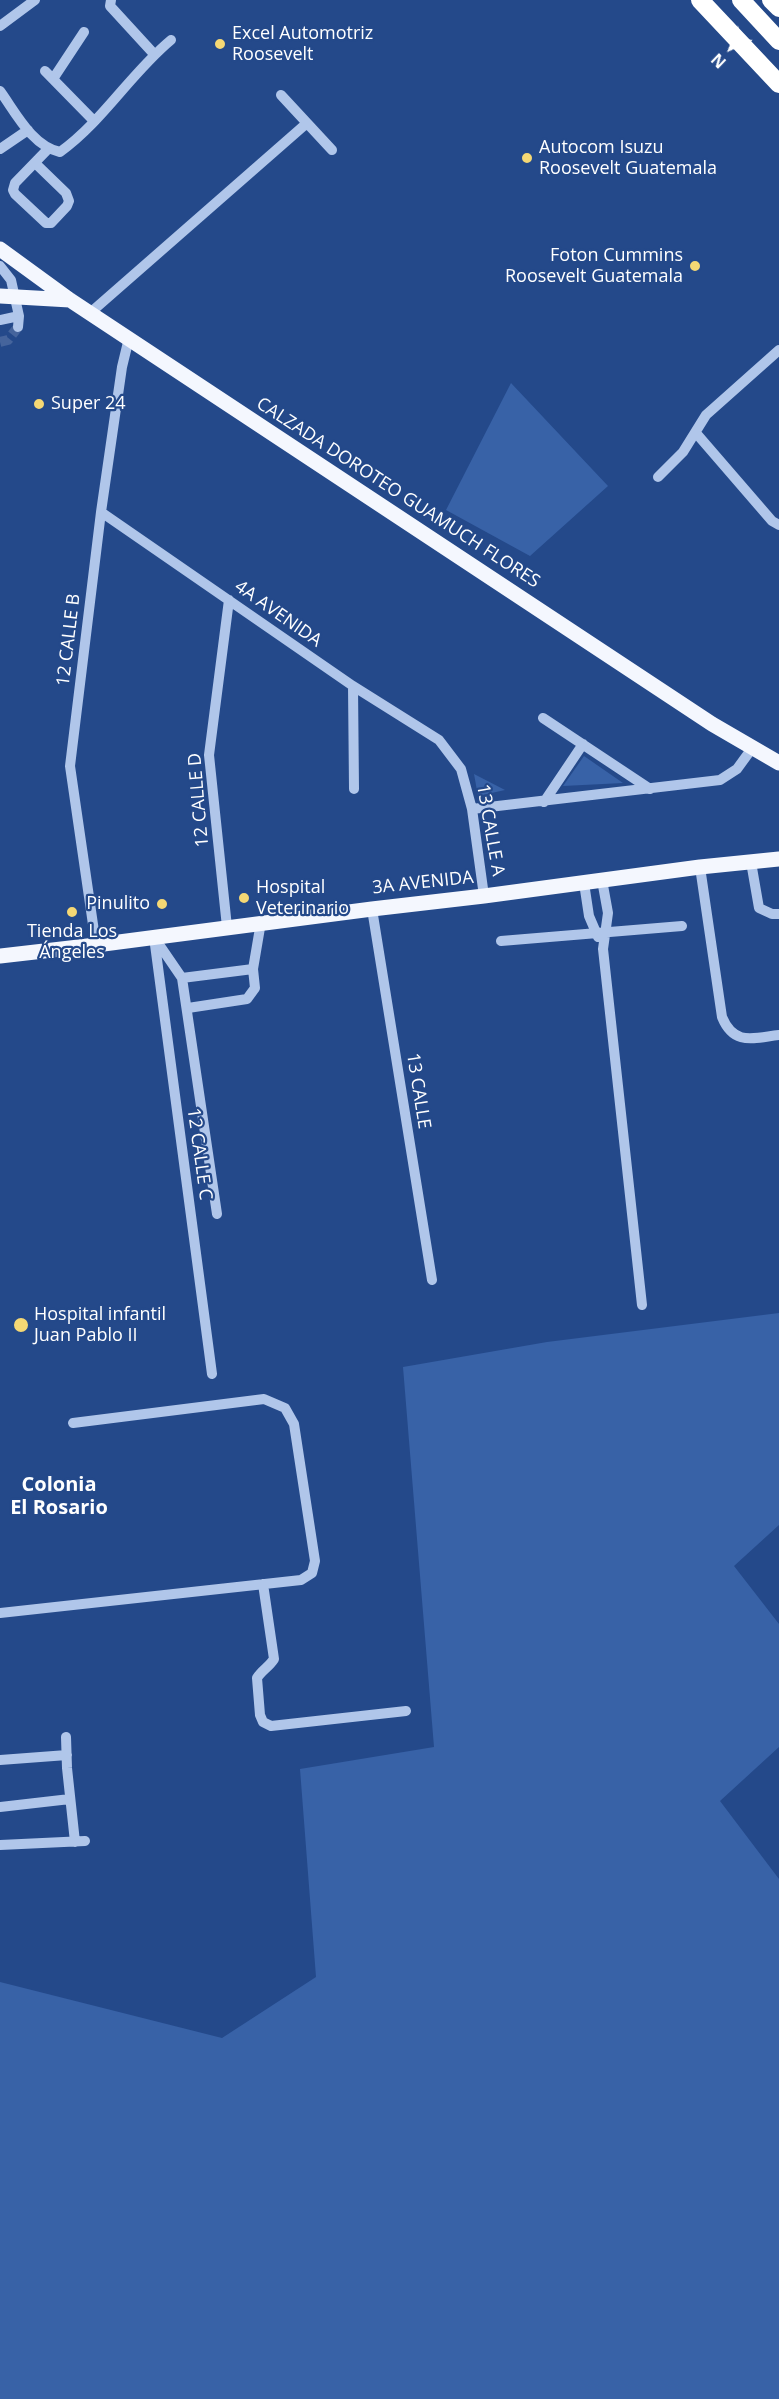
<!DOCTYPE html>
<meta charset="utf-8">
<style>
body{margin:0}
#map{position:relative;width:779px;height:2399px;overflow:hidden;background:#24498a;font-family:"Open Sans",sans-serif}
canvas{display:block}
.north{position:absolute;left:701px;top:18px;width:60px;height:60px;-webkit-text-stroke:4px #24498a;paint-order:stroke;rotate:224deg;font-size:16px;font-weight:700;line-height:24px;text-align:center;color:#fff}
.north::after{content:'';display:block;margin:auto;width:21px;height:27px;background:#fff;clip-path:polygon(50% 0,100% 100%,50% 72%,0 100%)}
</style>
<div id="map">
<canvas width="779" height="2399"></canvas>
<div class="north">N</div>
</div>
<script>
const g = document.querySelector('canvas').getContext('2d');
g.lineJoin = 'round';
function fill(path, color) {
  g.fillStyle = color;
  g.fill(path, 'evenodd');
}
function trace(path, color, width, dash) {
  g.strokeStyle = color;
  g.lineWidth = width;
  g.lineCap = dash ? 'butt' : 'round';
  g.setLineDash(dash || []);
  g.stroke(path);
}
function write(font, color, halo, rows, align = 'center') {
  g.font = font + ' "Open Sans",sans-serif';
  g.lineWidth = 4.5;
  g.setLineDash([]);
  g.textBaseline = 'middle';
  g.strokeStyle = halo;
  g.fillStyle = color;
  for (const [text, x, y, turn = 0] of rows) {
    g.save();
    g.translate(x, y);
    g.rotate((+turn || 0) * Math.PI / 180);
    g.textAlign = isNaN(turn) ? turn : align;
    if (halo) g.strokeText(text, 0, 0);
    g.fillText(text, 0, 0);
    g.restore();
  }
}
const green = new Path2D(`
 M511,383L608,486L530,556L446,510Z
 M584,756L623,783L563,786Z
 M474,774L505,790L478,796Z
 M779,1313V1525L734,1566L779,1624V1747L720,1801L779,1879V2399H0V1982L222,2038L316,1977L300,1769L434,1747L403,1367L547,1342Z`);
const minorTunnel = new Path2D(`
 M0,342L8,340L18,327`);
const minor = new Path2D(`
 M111,0L110,6L154,54
 M0,26L35,0
 M45,71L94,121
 M53,79L84,32
 M0,91C16,113 32,146 60,152C103,121 131,73 171,40
 M281,95L332,150
 M0,149L28,130
 M35,163L66,193L69,201L67,206L51,223H46L15,194L13,190L15,183L48,149
 M0,266L11,280L19,316
 M90,313L307,123
 M0,320L19,316L18,327
 M696,433L772,521L779,525
 M658,477L683,452L706,415L779,350
 M101,512L353,686L439,740L461,769L472,809L484,896
 M353,686L354,789
 M543,718L650,789
 M544,802L583,744
 M472,809L720,780L737,769L753,747
 M751,862L759,908L772,914H779
 M700,867L722,1017C734,1046 753,1038 779,1035
 M602,880L608,913L603,949L642,1305
 M584,883L589,916L598,937
 M372,909L432,1280
 M227,927L209,755L229,600
 M154,937L212,1374
 M156,940L182,978L253,969
 M501,941L682,926
 M96,945L70,766L101,512L122,367L129,338
 M182,978L217,1214
 M188,1008L247,999L255,988L253,969L261,922
 M263,1584L274,1659C269,1667 262,1670 257,1678L260,1715L263,1722L271,1726L406,1711
 M0,1613L301,1580L312,1573L315,1561L294,1424L285,1408L264,1399L73,1423
 M66,1737L67,1768L75,1842
 M0,1760L67,1755
 M0,1807L70,1799
 M0,1845L85,1841`);
const major = new Path2D(`
 M0,249L70,300L712,724L779,763
 M0,296L70,300
 M0,956L96,945L372,909L484,896L700,867L779,859`);
const highway = new Path2D(`
 M700,0L779,84
 M741,0L779,41
 M771,0L779,8`);
const markers = [
 [220,44,6,"#f5d874"],
 [527,158,6,"#f5d874"],
 [695,266,6,"#f5d874"],
 [39,404,6,"#f5d874"],
 [244,898,6,"#f5d874"],
 [162,904,6,"#f5d874"],
 [72,912,6,"#f5d874"],
 [21,1325,8,"#f5d874"]
];
const poiNames = [
 ["Excel Automotriz",232,34],
 ["Roosevelt",232,55],
 ["Autocom Isuzu",539,148],
 ["Roosevelt Guatemala",539,169],
 ["Foton Cummins",683,256,"right"],
 ["Roosevelt Guatemala",683,277,"right"],
 ["Super 24",51,404],
 ["Hospital",256,888],
 ["Veterinario",256,909],
 ["Pinulito",150,904,"right"],
 ["Tienda Los",72,932,"center"],
 ["Ángeles",72,953,"center"],
 ["Hospital infantil",34,1315],
 ["Juan Pablo II",34,1336]
];
const streetNames = [
 ["CALZADA DOROTEO GUAMUCH FLORES",398,493,33],
 ["4A AVENIDA",278,614,35],
 ["12 CALLE B",69,640,-83],
 ["12 CALLE D",199,800,-95],
 ["13 CALLE A",490,830,80],
 ["3A AVENIDA",423,883,-6],
 ["13 CALLE",418,1091,81],
 ["12 CALLE C",199,1154,82]
];
const neighbourhoodNames = [
 ["Colonia",59,1485],
 ["El Rosario",59,1508]
];
fill(green, '#3862a7');
trace(minorTunnel, '#45649c', 10, [10, 5]);
trace(minor, '#b0c6ea', 10);
trace(major, '#f4f7fe', 15);
trace(highway, '#fff', 18);
for (const [x, y, r, color] of markers) {
  const dot = new Path2D();
  dot.arc(x, y, r, 0, 2 * Math.PI);
  g.fillStyle = color;
  g.fill(dot);
  trace(dot, '#24498a', 2);
}
write('18px', '#fff', '#24498a', poiNames, 'left');
write('18px', '#fff', '#24498a', streetNames);
write('bold 20px', '#fff', '#24498a', neighbourhoodNames);
</script>
